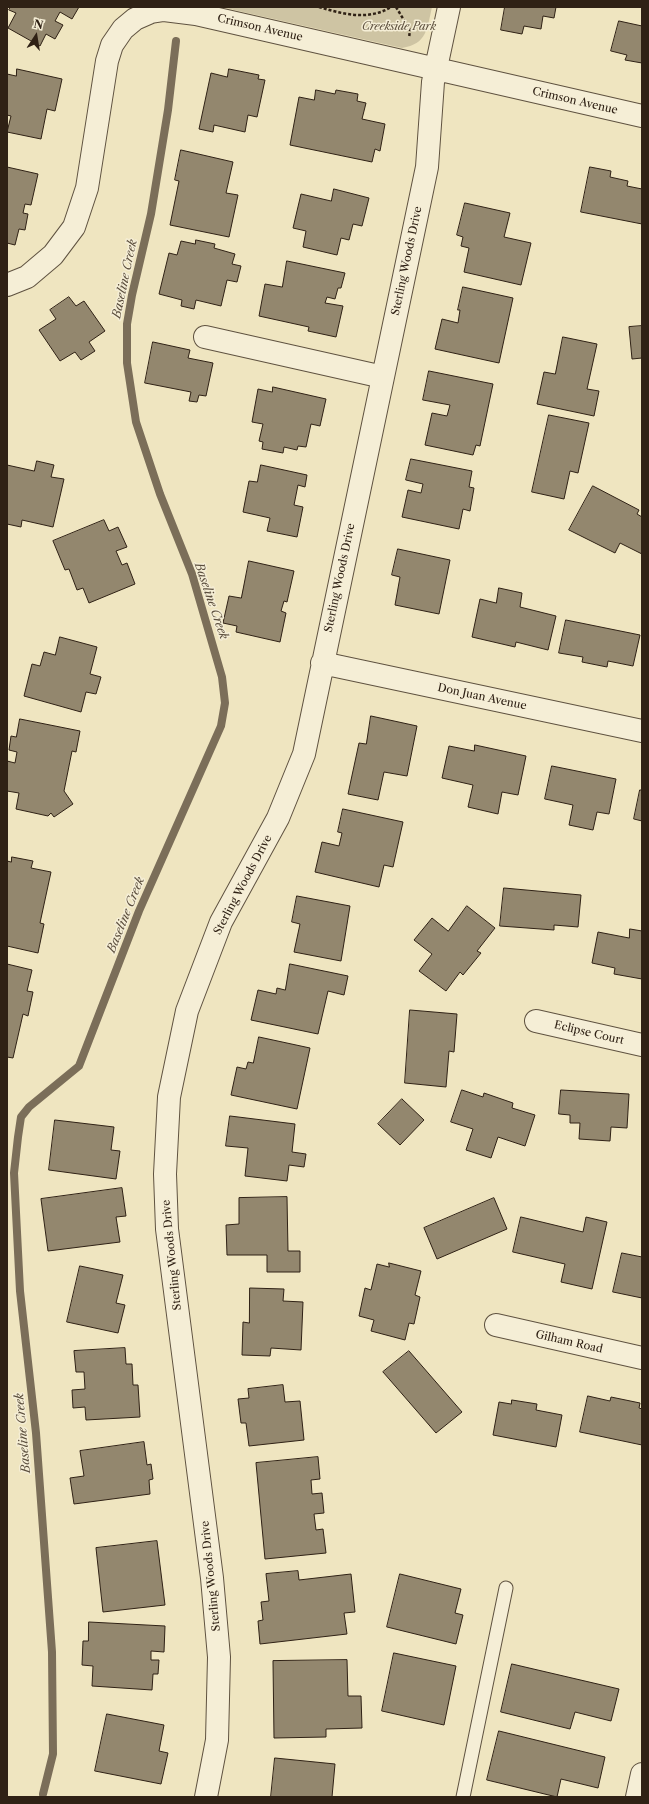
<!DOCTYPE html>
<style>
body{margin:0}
#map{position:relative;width:649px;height:1804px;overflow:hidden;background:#efe5c0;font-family:"Libre Caslon Text",serif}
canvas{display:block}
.frame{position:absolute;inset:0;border:8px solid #2f2115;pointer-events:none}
.north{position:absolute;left:16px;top:16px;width:40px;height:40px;-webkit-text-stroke:3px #f5eed6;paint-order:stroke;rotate:12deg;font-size:11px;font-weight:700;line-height:16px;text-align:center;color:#2f2115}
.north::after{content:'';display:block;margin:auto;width:14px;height:18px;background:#2f2115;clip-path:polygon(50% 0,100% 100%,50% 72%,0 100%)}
</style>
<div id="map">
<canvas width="649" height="1804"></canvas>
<div class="frame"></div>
<div class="north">N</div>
</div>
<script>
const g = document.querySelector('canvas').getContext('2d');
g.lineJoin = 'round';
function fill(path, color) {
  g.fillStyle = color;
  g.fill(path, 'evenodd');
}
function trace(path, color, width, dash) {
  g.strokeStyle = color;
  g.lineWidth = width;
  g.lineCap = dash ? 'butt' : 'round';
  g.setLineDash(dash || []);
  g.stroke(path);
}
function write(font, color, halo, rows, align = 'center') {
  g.font = font + ' "Libre Caslon Text",serif';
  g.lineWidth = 3;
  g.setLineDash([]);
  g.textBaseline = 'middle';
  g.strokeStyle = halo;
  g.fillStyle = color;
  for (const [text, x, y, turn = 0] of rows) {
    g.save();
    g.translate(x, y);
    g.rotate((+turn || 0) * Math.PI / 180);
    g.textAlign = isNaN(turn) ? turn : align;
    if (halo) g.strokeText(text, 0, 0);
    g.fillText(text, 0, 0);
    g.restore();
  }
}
const green = new Path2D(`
 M221,7H432C427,29 427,44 402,48Z`);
const stream = new Path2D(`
 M43,1794L53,1754L52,1652L36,1433L20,1291L14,1173L18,1137L21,1117L29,1107L79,1066L139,911L221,726L225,703L222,677L192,574L160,494L136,422L127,363V324L132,295L151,214L168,110L176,41`);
const building = new Path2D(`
 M11,7H79L72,19L60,12L55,21L63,25L55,39L46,34L40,46L8,28L16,13L9,10Z
 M505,7H556L554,18L543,16L541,29L524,26L522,34L501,30Z
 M619,21L642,26V63L625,60L627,55L611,51Z
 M17,69L62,79L55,111L47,109L41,139L7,132L11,116L7,115V74L16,76Z
 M229,69L259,75L258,79L265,80L257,117L248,115L245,132L214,125L213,132L199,129L211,73L227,77Z
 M316,90L335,94L336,90L358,94L357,101L366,103L362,119L385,124L380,151L375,149L372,162L290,145L299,97L314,100Z
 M181,150L233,162L226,193L238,195L229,237L170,225L179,181L175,180Z
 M7,167L38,174L31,205L25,204L23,213L28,214L25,230L19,229L15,245L7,243Z
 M590,167L611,171L610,177L628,181L627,186L642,189V224L581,212Z
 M334,189L369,198L362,226L353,224L349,240L341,238L337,255L303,247L306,231L293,228L301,194L331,201Z
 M465,203L510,213L504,237L531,243L521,285L464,272L469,248L461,246L463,237L457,235Z
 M196,240L215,244L214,248L235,254L232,264L241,266L237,282L227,280L221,306L196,300L194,309L181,306L182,300L159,294L169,253L177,255L181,241L195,244Z
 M287,261L345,273L341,288H338L335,299L327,297L325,303L343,306L336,337L308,331L309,327L259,316L265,284L282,287Z
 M463,287L513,298L499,363L435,349L442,319L458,323L460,310H458Z
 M69,297L76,306L84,301L105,331L89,342L95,351L81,360L75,352L60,361L39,330L56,319L50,310Z
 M642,326V358L632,359L629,327Z
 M563,337L597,344L587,389L599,391L594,416L537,404L544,372L555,374Z
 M153,342L190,350L188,358L213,363L206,396L199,395L197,402L189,401L191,392L145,383Z
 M429,371L493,384L480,446L476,445L473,455L425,445L432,413L447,416L450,405L423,400Z
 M273,387L326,399L320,426L311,424L306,447L298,446L297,450L284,447L283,453L262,449L263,442L259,441L263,424L252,422L258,389L272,392Z
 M549,415L589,423L578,473L570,471L564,499L532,492Z
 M411,459L472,471L469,487L474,488L470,511L463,509L459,529L402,517L408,490L421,493L423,484L406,480Z
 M37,461L54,465L51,477L64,479L53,527L22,520L21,527L7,524V465L34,471Z
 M261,465L307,475L305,487L298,485L294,505L303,507L297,537L267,531L270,518L243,512L249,481L257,482Z
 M593,486L639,510L637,514L642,517V554L620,543L615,553L569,530Z
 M104,520L109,531L118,527L127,547L116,551L122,565L127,563L135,584L89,603L83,588L77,590L69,569L65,570L53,541Z
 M398,549L450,560L439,614L395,605L400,577L392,575Z
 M249,561L294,571L287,602L284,601L281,611L286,613L280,642L236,632L237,626L223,623L229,596L241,598Z
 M499,588L522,593L520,607L556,616L548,650L516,642L515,647L472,637L480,599L496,603Z
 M566,620L640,635L633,666L608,661L607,667L582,662L583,657L559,653Z
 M60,637L97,647L90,674L101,677L96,694L86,692L81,712L24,696L32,664L40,666L44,652L55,655Z
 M371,716L417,726L407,776L384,772L378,800L348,794L359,743L366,744Z
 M20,719L80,731L76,752L72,751L64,791L73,804L54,817L51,813L48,816L16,809L19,793L7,791V761L15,763L17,752L9,750L11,736L16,737Z
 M475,745L526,756L518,795L502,792L498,814L468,807L473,785L442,778L449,746L474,751Z
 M552,766L616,779L609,814L597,812L593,830L569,825L573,805L545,799Z
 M640,790H642V821L634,819Z
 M343,809L403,822L393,867L384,865L379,887L315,872L322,842L339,846L342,833L338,832Z
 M12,857L33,861L31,868L51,872L40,923L44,924L38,953L7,946V861L11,862Z
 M504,888L581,895L578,927L554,925V930L500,926Z
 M297,896L350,906L341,961L294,952L300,924L292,922Z
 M467,906L495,928L477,951L481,953L463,975L460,972L446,991L419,971L432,954L414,940L432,918L448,931Z
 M630,929L642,931V979L614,974L615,968L592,963L598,932L629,938Z
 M7,964L32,970L27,991L33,992L28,1016L23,1014L13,1058L7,1057Z
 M290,964L348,976L344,995L328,991L318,1034L251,1020L258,990L276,994L277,988L285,990Z
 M410,1010L457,1014L454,1052L449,1051L446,1087L405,1083Z
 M259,1037L310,1048L297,1109L231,1095L237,1067L246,1069L248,1062L253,1063Z
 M462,1090L483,1097L484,1093L513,1103L512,1108L535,1115L525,1146L498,1137L491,1158L466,1150L473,1129L451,1122Z
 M561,1090L629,1094L627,1128L611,1127L610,1141L579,1139L580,1123H570V1115L559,1114Z
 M402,1099L424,1120L400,1145L378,1124Z
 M230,1116L295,1124L292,1152L306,1154L304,1167L289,1165L287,1181L245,1176L248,1148L226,1146Z
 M55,1120L114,1127L111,1150L120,1151L116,1179L49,1170Z
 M122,1188L126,1216L116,1217L120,1242L48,1251L41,1199Z
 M287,1197L288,1251H300V1272H267V1255H227L226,1225L239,1224V1198Z
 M494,1198L507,1229L437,1259L424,1228Z
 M521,1217L583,1232L586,1217L607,1222L592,1289L561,1282L565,1264L513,1252Z
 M622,1253L642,1257V1298L613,1292Z
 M389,1263L421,1271L415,1295L420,1297L414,1324L409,1323L405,1340L371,1331L374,1320L359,1316L365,1288L371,1290L377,1264L389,1267Z
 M80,1266L123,1275L116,1303L125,1305L118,1333L67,1322Z
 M250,1288L284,1289L283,1301L303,1302L301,1350L271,1348L270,1356L242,1355L243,1322L249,1323Z
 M125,1348L126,1364H132L133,1385H138L140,1417L86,1420L85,1407L73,1408L72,1390L85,1389L84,1372H76L74,1351Z
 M409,1351L462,1412L436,1433L383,1372Z
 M283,1385L285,1402L300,1401L304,1440L249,1446L246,1423H241L238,1399L249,1398L248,1389Z
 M588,1396L610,1401L611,1397L640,1403L639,1408L642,1409V1445L580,1432Z
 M512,1400L537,1404L536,1410L562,1415L556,1447L493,1435L499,1402L511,1404Z
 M144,1442L147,1465L151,1464L153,1479L149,1480L150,1494L74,1504L70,1478L84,1476L80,1451Z
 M318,1457L320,1479L311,1480L312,1494L322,1493L324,1513L314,1514L316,1530L323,1529L326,1553L265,1559L256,1463Z
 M157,1541L165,1605L103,1612L96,1548Z
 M298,1571L299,1580L351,1574L355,1612L344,1613L347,1634L260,1644L258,1621L263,1620L261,1602L269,1601L266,1574Z
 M400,1574L461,1589L455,1613L463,1615L456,1644L387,1627Z
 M89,1622L165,1626L164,1652L151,1651V1660H159L158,1674H153L152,1690L92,1686L93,1666L82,1665L83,1641H88Z
 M394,1653L456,1666L444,1725L382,1711Z
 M347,1660L348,1696H361L362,1728L326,1729V1737L274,1738L273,1661Z
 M512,1664L619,1689L611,1721L575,1712L570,1729L501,1712Z
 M107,1714L164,1725L159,1751L168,1753L161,1784L95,1771Z
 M499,1731L605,1757L598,1788L561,1779L557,1797L487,1780Z
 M275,1758L335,1764L332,1797H271Z`);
const path = new Path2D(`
 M319,7C342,14 369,21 391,7
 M396,7L410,30L409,38`);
const service = new Path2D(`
 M463,1797L506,1588`);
const minor = new Path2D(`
 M7,285L27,277L53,255L74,227L87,188L107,61L112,45L123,29L135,19L151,12L164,10L196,14L642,116
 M205,337L383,377
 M322,663L642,731
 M536,1021L642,1045
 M496,1325L642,1358
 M206,1797L217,1740L219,1657L212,1578L167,1229L165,1174L169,1097L187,1011L221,922L278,818L304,754L427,167L433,82L449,7`);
const tertiary = new Path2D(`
 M637,1797L642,1774`);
const parkNames = [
 ["Creekside Park",399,27]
];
const streetNames = [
 ["Crimson Avenue",260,28,13],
 ["Crimson Avenue",575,101,13],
 ["Sterling Woods Drive",407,261,-78],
 ["Sterling Woods Drive",340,578,-78],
 ["Don Juan Avenue",482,697,12],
 ["Sterling Woods Drive",243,885,-62],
 ["Eclipse Court",589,1033,13],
 ["Sterling Woods Drive",172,1255,-96],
 ["Gilham Road",569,1342,13],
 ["Sterling Woods Drive",211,1576,-96]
];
const waterNames = [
 ["Baseline Creek",125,279,-78],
 ["Baseline Creek",211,601,71],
 ["Baseline Creek",126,915,-68],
 ["Baseline Creek",23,1433,-95]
];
fill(green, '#cec4a3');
trace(stream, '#7b6e59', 8);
fill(building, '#93876e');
trace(building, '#2f2115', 1);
trace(service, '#5f5240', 15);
trace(minor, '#5f5240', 24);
trace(tertiary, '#5f5240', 24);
trace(path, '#2f2115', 2.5, [3, 2]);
trace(service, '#f5eed6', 13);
trace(minor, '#f5eed6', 22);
trace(tertiary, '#f5eed6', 22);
write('italic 11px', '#5f5240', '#f5eed6', parkNames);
write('11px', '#2f2115', '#f5eed6', streetNames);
write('italic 12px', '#5b4e3d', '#f5eed6', waterNames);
</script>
